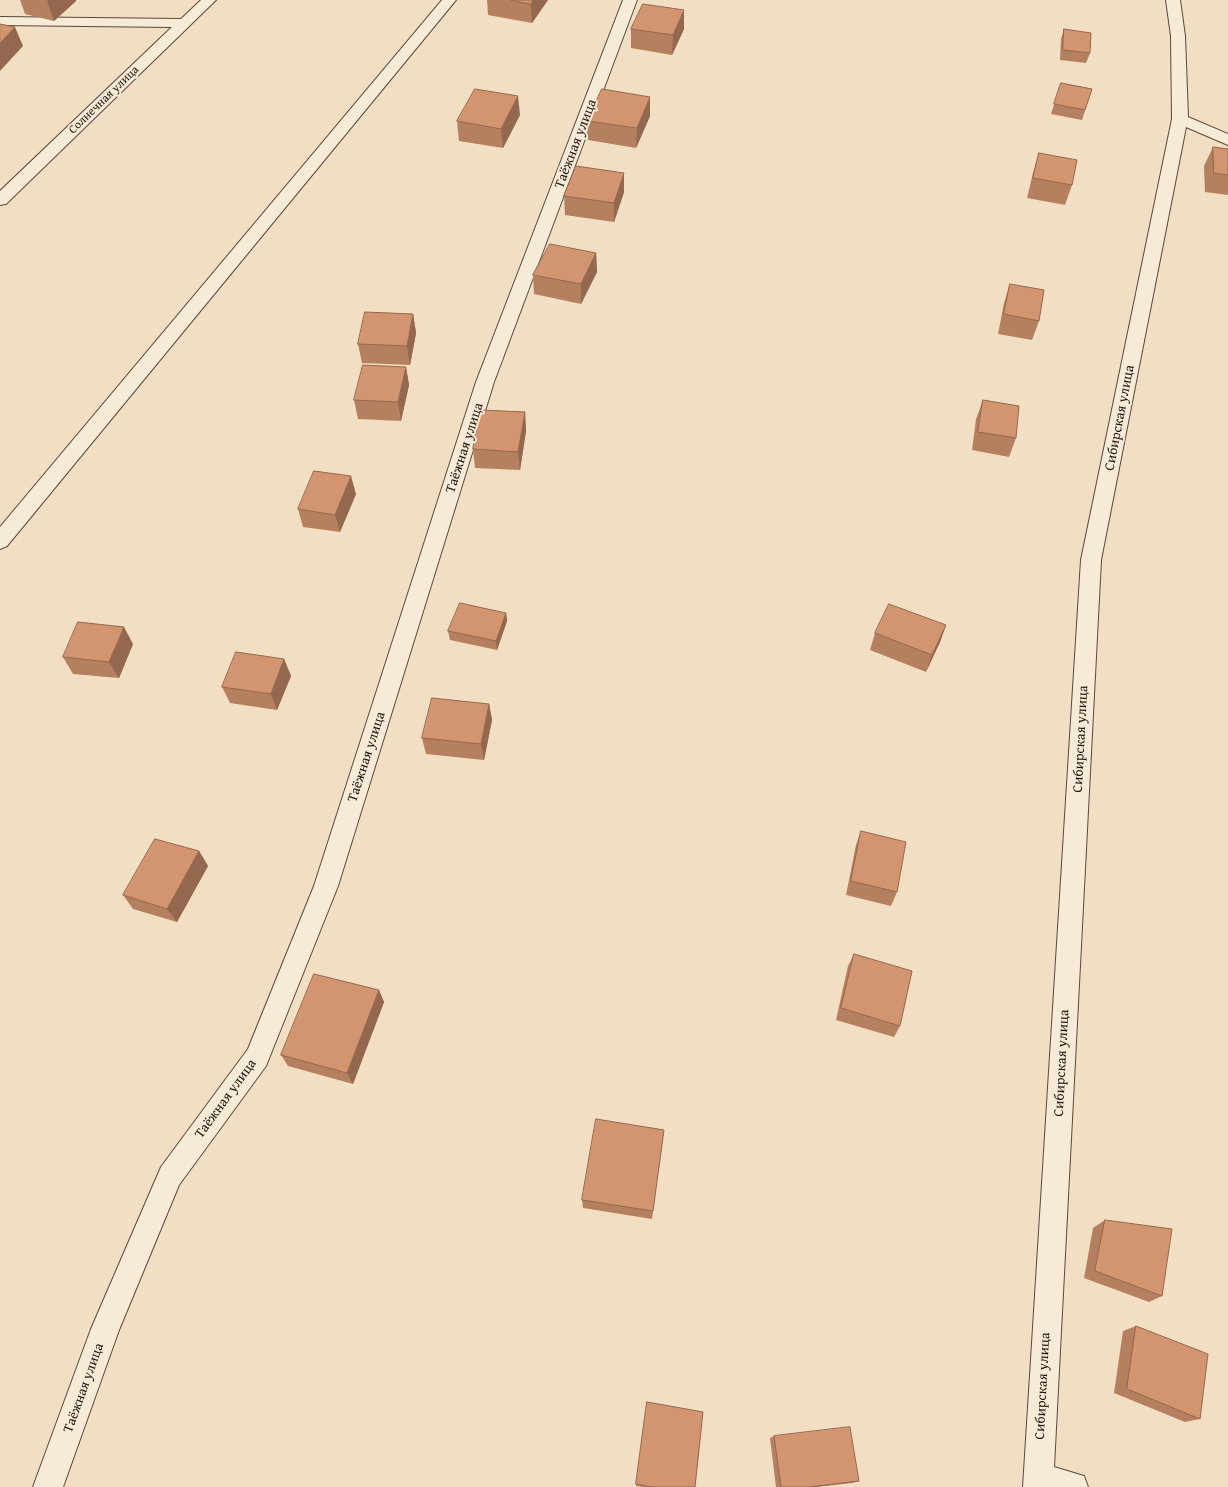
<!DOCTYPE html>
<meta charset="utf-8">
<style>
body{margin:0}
canvas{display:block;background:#f2dec2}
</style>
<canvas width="1228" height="1487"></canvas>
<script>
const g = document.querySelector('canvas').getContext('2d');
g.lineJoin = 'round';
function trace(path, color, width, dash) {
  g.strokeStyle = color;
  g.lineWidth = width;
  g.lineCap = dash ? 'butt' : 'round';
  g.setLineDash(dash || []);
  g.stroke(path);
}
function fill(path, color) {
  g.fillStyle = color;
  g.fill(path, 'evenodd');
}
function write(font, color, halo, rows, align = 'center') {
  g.font = font + ' "Gentium Book Plus",serif';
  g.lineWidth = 4;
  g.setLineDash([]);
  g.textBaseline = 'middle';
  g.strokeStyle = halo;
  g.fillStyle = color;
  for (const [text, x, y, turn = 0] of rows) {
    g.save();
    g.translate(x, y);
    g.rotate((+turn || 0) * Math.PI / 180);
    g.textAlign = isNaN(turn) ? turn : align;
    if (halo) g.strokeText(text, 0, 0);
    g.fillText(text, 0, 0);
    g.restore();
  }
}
const street = new Path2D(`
 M201,0H216L6,204L0,205V191L172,27L0,25V17L181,19Z
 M442,0H456L7,546L0,549V527Z
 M623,0H637L494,382L338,886L266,1066L179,1185L119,1330L63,1487H33L91,1329L161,1167L248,1049L314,886L476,382Z
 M1166,0H1180L1185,36L1188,117L1228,134V145L1186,127L1101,560L1054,1467L1084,1476L1088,1487H1023L1081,560L1172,119L1171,36Z`);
const wall = new Path2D(`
 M20,0H76V1L54,21L25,14Z
 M487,0H548L532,23L488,15Z
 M631,29H684L672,55L631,48Z
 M1064,29L1090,53L1086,63L1060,60L1061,39Z
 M1061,83L1092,89L1082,120L1051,114Z
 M520,115L503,148L459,141L457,121Z
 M650,116L636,148L588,140L587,121Z
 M1213,147L1228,149V195L1205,192L1204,166Z
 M1039,153L1072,185L1065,205L1027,198L1033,173Z
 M624,192L614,222L565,215L564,196Z
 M596,253L597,272L581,304L534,294L533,275Z
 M1010,284L1039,321L1032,340L998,334L1004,303Z
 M413,314L416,333L410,365L362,363L358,344Z
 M406,367L409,385L401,421L358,419L354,400Z
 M983,400L1016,438L1009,457L972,450L976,419Z
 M525,412L526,431L520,470L475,468L473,449Z
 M356,494L340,532L303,527L298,509Z
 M506,613L507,621L497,650L450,640L448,631Z
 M946,625L940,642L926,672L870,650L875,633Z
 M133,644L119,678L73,674L63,657Z
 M284,659L291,676L277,710L230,703L222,687Z
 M489,704L492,720L484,760L426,754L422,738Z
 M861,831L897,892L891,906L846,895L856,845Z
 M199,851L208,866L177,922L133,909L123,895Z
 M854,954L900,1026L894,1037L836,1020L848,966Z
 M379,990L384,1002L353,1084L288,1066L281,1055Z
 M664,1130L652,1219L583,1208L582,1200Z
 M1105,1220L1162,1296L1149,1302L1084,1278L1093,1228Z
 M1136,1326L1200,1419L1185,1422L1114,1393L1123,1331Z
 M647,1402L695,1487H643L636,1486Z
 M774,1436L859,1481L852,1483L817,1487H776L770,1438Z`);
const shadedWall = new Path2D(`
 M49,0H76V1L54,21L47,1Z
 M533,0H548L532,23L531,4Z
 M684,10V29L672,55L673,35Z
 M15,27L23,46L0,71V43Z
 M518,96L520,115L503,148L501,129Z
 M650,97V116L636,148L637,128Z
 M624,173V192L614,222V203Z
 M596,253L597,272L581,304V284Z
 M413,314L416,333L410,365L407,346Z
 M406,367L409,385L401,421L398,402Z
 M525,412L526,431L520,470L518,452Z
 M351,476L356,494L340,532L335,515Z
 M506,613L507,621L497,650L496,641Z
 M946,625L940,642L926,672L932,655Z
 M124,627L133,644L119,678L109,662Z
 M284,659L291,676L277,710L271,694Z
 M489,704L492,720L484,760L481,744Z
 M199,851L208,866L177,922L167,909Z
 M379,990L384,1002L353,1084L347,1073Z`);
const building = new Path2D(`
 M511,0H533L531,4Z
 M643,4L684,10L673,35L631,29Z
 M0,24L15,27L0,43Z
 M1064,29L1091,33L1090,53L1063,50Z
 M1061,83L1092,89L1085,110L1054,104Z
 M475,89L518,96L501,129L457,121Z
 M602,89L650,97L637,128L587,121Z
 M1213,147L1228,149V175L1214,173Z
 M1039,153L1077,160L1072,185L1033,178Z
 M576,166L624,173L614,203L564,196Z
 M550,244L596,253L581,284L533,275Z
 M1010,284L1044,290L1039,321L1004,314Z
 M365,312L413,314L407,346L358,344Z
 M363,365L406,367L398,402L354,400Z
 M983,400L1019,406L1016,438L978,432Z
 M481,410L525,412L518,452L473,449Z
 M314,471L351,476L335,515L298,509Z
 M460,603L506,613L496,641L448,631Z
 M889,604L946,625L932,655L875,633Z
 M78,622L124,627L109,662L63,657Z
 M236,652L284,659L271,694L222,687Z
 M432,698L489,704L481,744L422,738Z
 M861,831L906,842L897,892L851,881Z
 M155,839L199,851L167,909L123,895Z
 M854,954L912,971L900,1026L841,1008Z
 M314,974L379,990L347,1073L281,1055Z
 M596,1119L664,1130L653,1211L582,1200Z
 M1105,1220L1172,1229L1162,1296L1095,1271Z
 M1136,1326L1208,1354L1200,1419L1127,1389Z
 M647,1402L703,1412L695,1487H652L636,1484Z
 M850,1427L859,1481L809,1487H781L774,1436Z`);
const farStreetnames = [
 ["Солнечная улица",104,100,-44]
];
const streetNames = [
 ["Таёжная улица",576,144,-69],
 ["Сибирская улица",1120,418,-79],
 ["Таёжная улица",465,448,-72],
 ["Сибирская улица",1081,739,-87],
 ["Таёжная улица",367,757,-72],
 ["Сибирская улица",1062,1063,-87],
 ["Таёжная улица",226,1099,-54],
 ["Сибирская улица",1043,1386,-87],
 ["Таёжная улица",84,1388,-70]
];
trace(street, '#58493c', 2);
fill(street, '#f7ead7');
fill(wall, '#b5805f');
fill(shadedWall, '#94684e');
fill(building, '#d3956f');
trace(building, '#94684e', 1);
write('12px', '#241710', '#f7ead7', farStreetnames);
write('14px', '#241710', '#f7ead7', streetNames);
</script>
